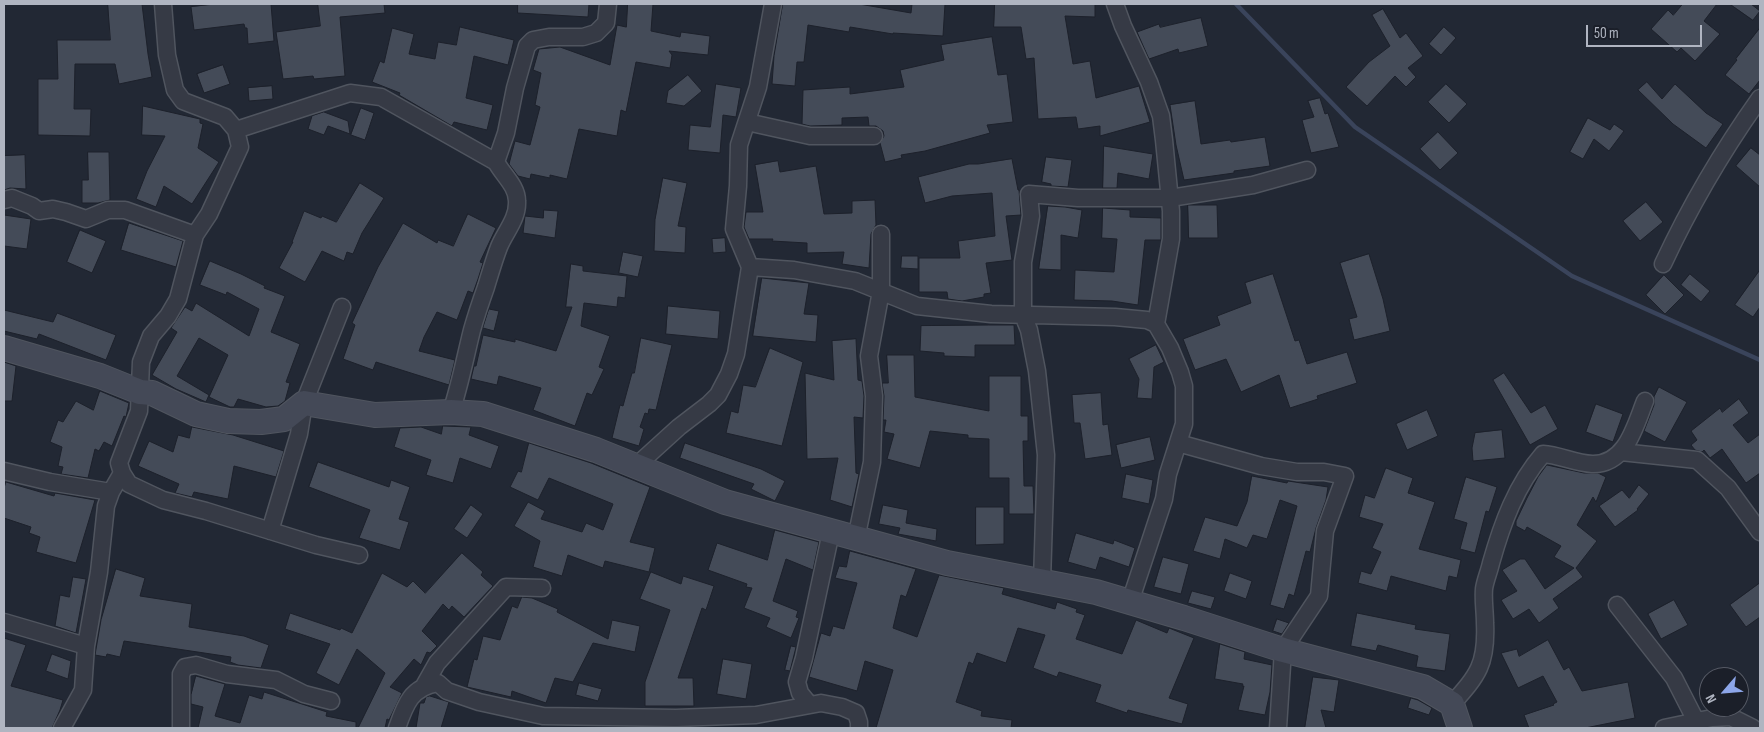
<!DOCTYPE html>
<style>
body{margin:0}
#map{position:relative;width:1764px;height:732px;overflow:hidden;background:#222834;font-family:"Sofia Sans Condensed",sans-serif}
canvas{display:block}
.frame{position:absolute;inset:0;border:5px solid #b0b5c1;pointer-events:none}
.north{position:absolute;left:1699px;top:667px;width:50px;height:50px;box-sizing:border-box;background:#1b1f29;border:1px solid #575b66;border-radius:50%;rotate:243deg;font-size:14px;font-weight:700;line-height:20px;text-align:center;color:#b0b5c1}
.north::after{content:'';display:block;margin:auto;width:18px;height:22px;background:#8da6e9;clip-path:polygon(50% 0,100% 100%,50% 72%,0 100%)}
.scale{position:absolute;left:1586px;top:25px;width:116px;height:22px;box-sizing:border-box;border:2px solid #b0b5c1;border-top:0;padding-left:6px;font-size:15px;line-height:18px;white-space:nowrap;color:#b0b5c1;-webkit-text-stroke:4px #1b1f29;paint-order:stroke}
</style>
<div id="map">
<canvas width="1764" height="732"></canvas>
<div class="frame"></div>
<div class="north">N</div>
<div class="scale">50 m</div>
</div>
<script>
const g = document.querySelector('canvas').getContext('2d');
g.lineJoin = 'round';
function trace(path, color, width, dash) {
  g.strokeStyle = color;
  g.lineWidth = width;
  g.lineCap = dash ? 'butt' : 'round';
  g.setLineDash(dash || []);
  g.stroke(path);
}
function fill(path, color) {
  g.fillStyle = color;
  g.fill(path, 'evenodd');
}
const stream = new Path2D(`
 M1236,4L1355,127L1572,276L1760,360`);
const building = new Path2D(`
 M108,4H142L148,54L152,77L119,84L115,64H75L74,109H91L90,136L38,135V79H58L57,40H110Z
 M215,4H271L274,41L248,44L247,28H245L244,24L194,30L191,7Z
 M318,4H384L385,13L340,17L345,76L314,79L313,76L283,79L276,32L320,26Z
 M518,4H589L588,17L518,13Z
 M628,4H653L651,31L680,37L681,32L710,36L708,55L669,51L672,55L670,68L636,62L626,112L621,110L617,136L579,129L567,179L550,175V178L531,174L530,179L518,176L509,164L515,141L530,145L540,107L535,105L541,73L533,70L539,49L560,47L610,65L617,25L626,27Z
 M783,4H859L911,13L912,4H945L943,36L893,33V34L850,27L849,32L808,25L804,62H797L795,86L772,84L774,56Z
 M995,4H1095V17L1065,16L1073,64L1090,61L1096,98L1139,86L1150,122L1100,136V126L1078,129L1076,117L1038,119L1034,58L1026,59L1021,27H994Z
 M1683,4H1717L1704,21L1720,34L1695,61L1681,48L1677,52L1651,29L1668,10L1673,15Z
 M1730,4H1751L1760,11L1753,20Z
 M1383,9L1400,38L1406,33L1423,56L1408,68L1416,77L1406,87L1395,76L1367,106L1346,87L1369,62L1390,46L1372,15Z
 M1201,18L1208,46L1179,53L1178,49L1149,59L1137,32L1159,24L1160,27Z
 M460,27L514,40L508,65L474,56L466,98L493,105L487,130L454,122L452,126L399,95L400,93L372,82L380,61L384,63L392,28L414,34L409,54L435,59L438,42L456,45Z
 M1444,27L1456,38L1441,55L1429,44Z
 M1760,28V80L1749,94L1725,75L1737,60L1736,59Z
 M992,37L998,75L1007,74L1013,122L987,125L990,133L925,151L901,155L902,158L885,162L880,143L884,136L883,131L876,126H869L868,117L842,118V125L810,126L802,124L803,90L850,87V94L904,87L900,70L944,60L941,45Z
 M223,65L230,84L204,93L197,74Z
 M688,75L702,91L684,106L666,103L668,91Z
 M1647,82L1662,99L1675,84L1706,113L1723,124L1706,148L1673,124L1638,90Z
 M716,84L741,88L736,117L723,115L720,153L688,150L690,125L710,127Z
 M1446,84L1467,104L1449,123L1428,102Z
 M272,86L273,99L249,101L248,88Z
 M1320,98L1325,114L1328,113L1339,147L1311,153L1302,120L1314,117L1308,101Z
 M1195,101L1201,144L1230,140L1231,142L1265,137L1270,166L1234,171V173L1184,180L1176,145L1170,105Z
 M143,106L200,119V123L203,124L198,148L219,162L192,204L164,186L156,207L136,199L147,171L165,136L142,135Z
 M361,108L374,113L365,140L351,135Z
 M324,112L348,121L350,134L328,126L324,135L308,129L312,116Z
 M1588,118L1610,130L1614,124L1624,131L1609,151L1594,139L1583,159L1570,152Z
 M1438,132L1458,153L1440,170L1420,149Z
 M1104,146L1153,154L1149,179L1118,173L1117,188H1103Z
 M1751,148L1760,155V187L1736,166Z
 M88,152H109L110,200L98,203H82V180H88Z
 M25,155L26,189L10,188L4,190V156Z
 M1046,157L1072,160L1068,187L1051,186V184L1042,182Z
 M1012,159L1018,190H1019L1021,215L1006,216L1012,260L986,263L991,293L984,294V297L962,301L948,299L947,292H919V258H960L958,241L995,236L992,193L952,196L925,203L918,177L969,164H978Z
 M778,161L780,172L816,166L824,214L852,213V201L875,200L876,225L871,234L869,268L842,264L844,252L807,253V243L772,241L773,239H749L744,227L746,212H763L755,165Z
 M663,178L687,183L678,226L686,227L685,253L654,251L655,220Z
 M360,183L384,198L362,233L353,254L347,252L344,261L322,251L305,282L279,268L293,242H292L304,211L321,218L322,216L336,222Z
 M1646,202L1663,222L1640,241L1623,221Z
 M1188,205H1217L1218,238H1189Z
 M1048,206L1065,207L1082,210L1078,238L1061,235V270L1039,269Z
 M1103,208L1130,210V217L1161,218V240H1145L1138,305L1112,301L1074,300L1075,270L1114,272L1117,239L1102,238Z
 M544,210L558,211L555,238L523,233L525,216L543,218Z
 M468,214L496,228L480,262L483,263L478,279L473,293L468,291L457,320L437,312L424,337L419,351L455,360L449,385L376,362L373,370L343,359L355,325L352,323L378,267L403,223L437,243L438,240L453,246Z
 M4,215L31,219L27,249L4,246Z
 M129,223L183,241L176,267L121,250Z
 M80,230L106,241L92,273L67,262Z
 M725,238L726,252L713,253L712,239Z
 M623,252L643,256L638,277L619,273Z
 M1369,254L1383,299L1390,331L1354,340L1349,319L1357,317L1340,263Z
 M902,256H918V269L901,268Z
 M210,261L241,274L265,286L264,288L285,296L271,332L300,344L286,382L290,383L285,401L278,406L266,407L238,399L234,407H230L209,397L228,355L199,338L177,376L209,395L206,402L176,389L152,375L177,332L171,328L185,307L192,311L196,303L249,336L259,309L227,292L226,295L200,285Z
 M571,264L583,266V271L627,276L625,298L618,297L617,307L584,303L581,326L610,336L599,367L604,369L592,395L587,393L575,426L533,410L541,388L499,376L497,385L471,379L474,366H476L483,335L515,342V339L556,351L572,307H566Z
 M1760,270V307L1753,317L1735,305Z
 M1273,274L1295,341L1299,340L1307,364L1347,352L1357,383L1317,396L1318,399L1290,408L1279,375L1241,392L1226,359L1195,370L1183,339L1220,325L1217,316L1251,303L1245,283Z
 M1690,274L1710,291L1701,302L1681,285Z
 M1664,275L1684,295L1665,314L1646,295Z
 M762,278L809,283L804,314L818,315L816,342L753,336Z
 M668,306L720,311L718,339L666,334Z
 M489,309L499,311L494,331L483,328Z
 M4,310L53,322L57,313L116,335L106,360L39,334L37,339L4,331Z
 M989,325H1014L1015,345H975V357L944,356V353L920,351L921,326Z
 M641,338L672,345L656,410L649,409L648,414L645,413L640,427L644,429L639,446L612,438L620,405L623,406L632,373H634Z
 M856,339L858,380L862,381L864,396L863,418L854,417L856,473L859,474L852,507L830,500L838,458L807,459L805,373L834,380L832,341Z
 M1156,345L1164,362L1154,367L1152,399L1137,398L1139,379L1129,359Z
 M770,348L803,362L782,446L726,433L731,411L738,413L743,385L755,387Z
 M887,355H914L915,397L989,411V376H1021V416H1028V441H1023L1024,486H1033L1034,514H1009V478H989V439L968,438V435L930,431L920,468L887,459L894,434L884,432L886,420H883L884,396L882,383H888Z
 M4,362L16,366L12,401H4Z
 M1504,373L1531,413L1545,405L1558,429L1530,445L1493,380Z
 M1659,387L1687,402L1665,442L1644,431L1654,405V397Z
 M100,391L129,403L126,417L124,416L112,446L104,442L99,451L95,449L88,478L61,474L63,467L58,466L62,447L50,442L58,420L63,422L76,401L93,410Z
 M1101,393L1103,425L1108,424L1112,455L1085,459L1080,423H1074L1072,395Z
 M1739,399L1749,413L1733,425L1748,443L1760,434V473L1746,483L1722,449L1710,458L1704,450L1702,452L1695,450L1691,445L1697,440L1691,431L1720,408L1722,412Z
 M1596,404L1623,414L1613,442L1586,432Z
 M1427,410L1438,436L1407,450L1396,424Z
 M443,426L471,427L469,435L499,446L491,469L460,458L453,483L426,475L431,460L394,447L400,428L421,427L441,434Z
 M192,427L233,435L284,451L276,477L234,466L228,499L194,492L192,497L175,493L179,484L138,466L149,441L173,452L178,435L189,438Z
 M1502,430L1505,458L1473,461L1472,448L1475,433Z
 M1150,437L1155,460L1121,468L1116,445Z
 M529,443L591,463L650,487L630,542L655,548L649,572L605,561L603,568L568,555L562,576L533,567L540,541L514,526L528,502L545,511L541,519L582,532L586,523L603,530L613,504L549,478L538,500L510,487L518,471L521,472Z
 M685,443L761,469L785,481L775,501L751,489L754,484L680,458Z
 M318,462L389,487L391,480L410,487L399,519L409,522L400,550L359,538L370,510L309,487Z
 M1547,465L1584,473H1598L1606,477L1596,502L1593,497L1577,525L1597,541L1576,568L1583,577L1553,599L1559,608L1539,623L1529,609L1513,619L1501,600L1517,591L1502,570L1520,559H1525L1545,589L1574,568L1554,557L1561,546L1527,527L1525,531L1516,526V521L1527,498L1538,477Z
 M1386,468L1413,478L1408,493L1435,502L1419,549L1461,560L1457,578L1449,576L1446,591L1391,576L1387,591L1358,583L1361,571L1371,574L1381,552L1372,548L1383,524L1359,517L1365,495L1374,498Z
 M1126,474L1153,480L1149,504L1122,498Z
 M1252,476L1287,483L1288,481L1328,487L1326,500L1316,528L1310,552L1306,551L1294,596L1289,594L1284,609L1270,605L1297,506L1280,500L1267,539L1253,535L1247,548L1225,539L1220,559L1193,551L1205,517L1237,526L1247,502Z
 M1466,477L1497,487L1489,512L1486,511L1475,553L1460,549L1467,523L1454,519Z
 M6,482L54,496L55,493L95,500L76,563L36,552L40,537L29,533L31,527L4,518V489Z
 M1639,485L1649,494L1637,509L1638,510L1615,527L1599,506L1622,490L1629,498Z
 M471,505L483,514L467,538L454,529Z
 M883,505L908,510L906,523L937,529L936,541L898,534L900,528L879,524Z
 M976,507H1004V544L976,545Z
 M775,530L819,542L813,570L786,559L773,601L798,611L796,617L799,618L791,638L766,627L770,618L744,608L752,588L746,587L747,584L708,570L717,543L767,560Z
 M1076,533L1113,544L1114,540L1135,548L1129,567L1100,557L1096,570L1068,562Z
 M850,551L916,569L906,597L901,595L893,628L917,637L939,575L1004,588L1002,594L1055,609L1057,602L1077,609L1076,612L1085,615L1076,639L1122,654L1136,620L1167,633L1169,628L1194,638L1169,698L1188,704L1182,724L1128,710L1127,713L1095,702L1101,685L1059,672L1057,677L1033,668L1045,635L1018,628L1006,663L977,653L973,664L969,662L956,702L982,711L981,716L1012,720L1011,728H876L893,670L865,661L857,691L809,677L821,633L830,636L833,626L844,629L857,583L835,578L839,566L846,567Z
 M462,553L483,572L481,575L493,586L464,617L452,606L449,610L443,604L422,631L437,646L430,653L427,652L421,665L414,659L390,687L402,693L389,720L387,719L385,728H358L385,673L357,649L339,685L316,673L330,644L285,629L290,613L340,630L341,628L352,633L382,573L407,587L413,581L425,593Z
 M1163,557L1189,564L1181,594L1154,587Z
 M116,569L145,578L140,596L192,604L189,627L244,636L269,645L261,668L238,665L230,662L231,657L124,641L120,657L107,654L106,657L95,655L101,620Z
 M651,572L681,584L683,576L714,586L706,610L702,608L678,678H693L694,706H645V682L670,610L640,599Z
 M1230,573L1252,581L1246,599L1224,591Z
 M73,577L86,579L76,633L55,626L60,595L69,597Z
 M1760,583V617L1746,627L1730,605Z
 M1192,591L1215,597L1211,609L1188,603Z
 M522,597L532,598L558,609L557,612L608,639L612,620L640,626L635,652L593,643L573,682L555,678L546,703L512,691L511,697L467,687L474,659L477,660L483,636L500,640L512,606L517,608Z
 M1674,600L1688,625L1661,639L1648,614Z
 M1357,613L1416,625L1415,629L1450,634L1445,671L1416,667L1418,656L1378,645L1376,651L1351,646Z
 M1277,619L1289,623L1282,634L1273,631Z
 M4,638L26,645L11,686L63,700L60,710L52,728H4Z
 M1548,640L1564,670L1569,667L1582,691L1628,682L1635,718L1585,728H1529L1524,715L1554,705L1553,704L1557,702L1543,676L1518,688L1501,653L1517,649L1519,656Z
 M1220,644L1245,652L1244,659L1272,665L1270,692L1265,715L1238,710L1244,686H1242L1243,684L1215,679Z
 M791,646L796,647L790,671L785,670Z
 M52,654L71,661L68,679L46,671Z
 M723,659L752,664L746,699L717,694Z
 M196,676L225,684L215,716L240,723L249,695L262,699L264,692L327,712L326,716L356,722V728H198L203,707L191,704V695Z
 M1313,677L1339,680L1334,712L1321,710L1326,728H1305Z
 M579,683L602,689L598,701L576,695Z
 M430,696L449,702L441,728H416L420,703H424L426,697Z
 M1411,698L1418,700L1432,708L1429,715L1408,708Z`);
const street = new Path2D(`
 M163,4L167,55L175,90L183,101L225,117L236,130L240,147L209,214L195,235L178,299L168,316L151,336L141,362L139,411L119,463L122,473L129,484L163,500L206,511L316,545L359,555
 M1115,4L1123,26L1149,82L1161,116L1164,140L1171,211V239L1156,324
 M747,122L810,136H874
 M236,130L350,93L381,97L496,162
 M4,200L12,198L32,206L39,211L53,209L66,212L86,219L108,210H125L195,235
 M1663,264C1690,206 1723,150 1760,98
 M750,267L794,270L855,281L917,306L991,314L1115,317L1147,320L1156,324L1170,348L1180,372L1184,386V424L1168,474L1164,499L1130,602
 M451,412C460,385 465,358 472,330C476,316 481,301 486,287C490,274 494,260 499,247C505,232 518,219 517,201C517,186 503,175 496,162L506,133L515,88L527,46L533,40L549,37H583L596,33L606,23L608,4
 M1178,443L1261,466L1297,472H1324L1345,476L1325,531L1319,596L1283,650L1278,728
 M1621,452L1697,460L1728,488L1760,532
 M636,466L679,427L709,404L718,395L729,374L736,354L750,267L734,229L738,186L739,145L758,87L773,4
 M4,471L50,482L111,492
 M270,531L299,434L304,403L342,307
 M856,539L872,462L874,396L869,356L881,291V234
 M1042,581L1046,455L1037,371L1029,330L1023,315V262L1031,216L1029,194L1078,198H1170L1253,185L1307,170
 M1617,605L1674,678L1696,721
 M4,622L86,646
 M424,686L437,663L506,587L542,588
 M809,704L800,693L797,682L804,658L831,532
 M1452,704C1478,675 1487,664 1485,623C1485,612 1483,600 1484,589C1485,581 1489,572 1491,563C1502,524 1516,485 1543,454C1559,455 1575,463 1592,464C1626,465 1635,426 1645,401
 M62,728L83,690L86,646L99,572L106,506L111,492L122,473
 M181,728V674L185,667L196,665L227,674L276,680L304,694L331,701
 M397,728C405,705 411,687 438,683L447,691L479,702L543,716L676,718L756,715L821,703L842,707L856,713L859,722V728
 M1664,728L1712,718L1731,717L1753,728`);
const secondary = new Path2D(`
 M4,348L100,376L140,392L152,393L196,414L228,421L261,422L284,419L304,403L375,415L451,412L483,414L596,450L725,502L947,563L1096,592L1184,618L1283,650L1423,687L1452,704L1460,728`);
trace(stream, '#3a445b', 4.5);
fill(building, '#444b58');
trace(building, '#1d212b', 1);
trace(street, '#50555f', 19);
trace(secondary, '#50555f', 26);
trace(street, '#363a45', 16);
trace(secondary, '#444957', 24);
</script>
